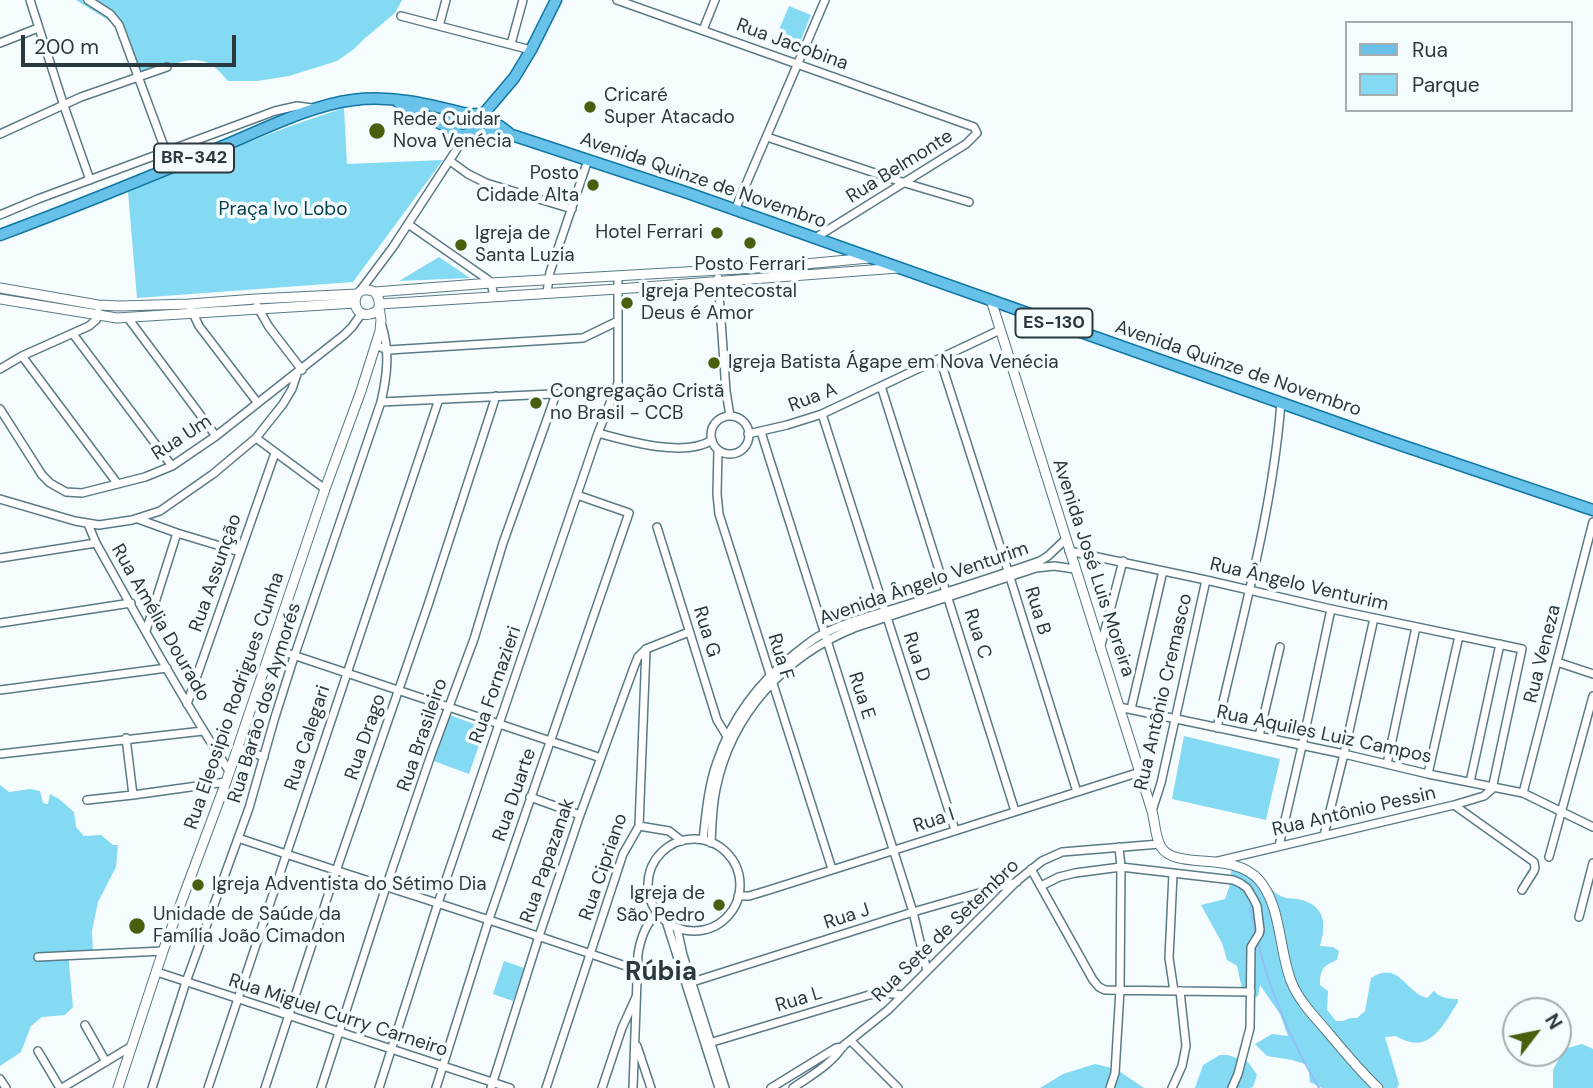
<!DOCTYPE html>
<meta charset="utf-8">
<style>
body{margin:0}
#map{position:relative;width:1593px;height:1088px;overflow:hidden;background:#f5fcfe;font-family:"DM Sans",sans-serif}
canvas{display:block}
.legend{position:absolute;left:1345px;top:21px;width:228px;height:91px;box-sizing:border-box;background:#f5fcfe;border:2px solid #a4aeb1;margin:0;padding:9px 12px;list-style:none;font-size:21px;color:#2b393e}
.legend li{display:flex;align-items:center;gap:14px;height:35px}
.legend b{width:35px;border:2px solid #a4aeb1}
.north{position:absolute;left:1502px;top:997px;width:70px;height:70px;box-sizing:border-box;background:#f5fcfe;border:2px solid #a4aeb1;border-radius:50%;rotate:58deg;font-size:19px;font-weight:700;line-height:28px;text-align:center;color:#2b393e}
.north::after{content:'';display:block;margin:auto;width:24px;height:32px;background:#48600e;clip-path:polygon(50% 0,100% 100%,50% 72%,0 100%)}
.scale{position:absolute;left:21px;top:35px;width:215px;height:32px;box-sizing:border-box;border:4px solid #2b393e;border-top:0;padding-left:9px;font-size:21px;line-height:24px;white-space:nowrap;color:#2b393e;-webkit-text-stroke:5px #f5fcfe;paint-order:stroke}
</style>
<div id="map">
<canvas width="1593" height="1088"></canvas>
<ul class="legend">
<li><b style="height:9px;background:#68c1e8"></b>Rua</li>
<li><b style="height:19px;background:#84d9f3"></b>Parque</li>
</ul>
<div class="north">N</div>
<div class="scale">200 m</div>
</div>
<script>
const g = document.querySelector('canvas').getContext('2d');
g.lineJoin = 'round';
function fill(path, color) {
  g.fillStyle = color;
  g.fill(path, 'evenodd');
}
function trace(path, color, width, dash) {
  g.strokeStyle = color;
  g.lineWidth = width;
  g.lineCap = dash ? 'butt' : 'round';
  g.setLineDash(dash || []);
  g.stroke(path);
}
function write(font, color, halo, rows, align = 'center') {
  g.font = font + ' "DM Sans",sans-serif';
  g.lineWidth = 7;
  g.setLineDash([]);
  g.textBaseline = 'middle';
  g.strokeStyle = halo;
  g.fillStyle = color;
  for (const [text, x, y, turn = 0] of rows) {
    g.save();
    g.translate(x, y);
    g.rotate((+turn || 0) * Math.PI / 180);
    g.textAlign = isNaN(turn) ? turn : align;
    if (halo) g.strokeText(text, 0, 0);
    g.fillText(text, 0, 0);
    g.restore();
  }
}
const green = new Path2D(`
 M76,0H402L395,13L364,39L354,49L337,61L289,76L257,81H228C221,73 213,63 202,61C184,56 161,70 144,76L139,72L114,19L108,20Z
 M789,6L811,15L795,54L773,44Z
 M344,108L347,164L443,160L353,282L137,298L128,192C199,162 271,131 344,108Z
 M439,257L470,278L399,281Z
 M447,714L485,728L469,774L431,760Z
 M1184,736L1280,759L1266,820L1172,799Z
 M0,785L9,792L30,789L40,791L43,803L48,804L50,794L59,799L74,812L76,827L84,836L101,835L113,845H118L116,867L98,902L92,931L93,952L68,953L73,1007L65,1015L42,1017L31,1026L21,1052L0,1066Z
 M1235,865C1243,869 1254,871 1261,876C1268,882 1272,893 1281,896C1285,899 1292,898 1297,899C1325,904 1327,923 1320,946L1333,947L1339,951L1337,960C1323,966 1320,969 1320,985L1328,991L1327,1010L1336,1021H1343L1350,1018H1357L1365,1011L1371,978C1399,960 1404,991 1427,998L1434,991C1440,998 1449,999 1458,999V1002C1442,1027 1429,1056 1396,1036L1385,1037L1399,1084L1397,1088H1322L1310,1082L1308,1065L1292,1060L1267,1056L1255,1044L1272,1034L1288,1036L1280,1014L1260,985L1258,996L1250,1000L1243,993L1237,966L1227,960L1222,943L1201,905L1225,899L1231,882V872Z
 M504,961L524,968L513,1001L493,994Z
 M1582,1044L1593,1049V1088H1553V1070L1564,1049Z
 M1220,1055H1228L1248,1062L1257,1075L1253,1087L1250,1088H1195L1203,1065Z
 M1095,1064L1116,1069L1144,1088H1040L1063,1074Z`);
const stream = new Path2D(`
 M1250,908L1256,934
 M1258,943C1271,995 1292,1042 1319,1088`);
const minor = new Path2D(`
 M30,0L64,106L90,180
 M88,0L110,14L119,25L166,152
 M617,0L974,127L977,133L966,144L815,238
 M401,16L531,50
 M439,26L446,0
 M703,30L715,0
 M0,43L38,28
 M511,44L523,0
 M0,134L81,97L167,67
 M767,137L905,183L969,202
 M450,161L468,174L486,183L572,209
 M735,210L825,0
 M0,215L38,199L275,111L297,106L312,108
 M408,224L487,279L491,283L494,296
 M718,278L726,391L730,416
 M360,291L393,247L453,155L460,144L463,135
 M547,292L550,272L588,160
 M257,306L269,327L302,370
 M191,309L199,326L257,402
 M128,318L216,436
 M73,334L172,466
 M375,345L388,350L583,338L618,321
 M22,356L117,483
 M940,359L1008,571L1077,792
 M0,369L22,356L89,326L96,320L98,312
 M881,386L1015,811
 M381,402L616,391
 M0,409L42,475L50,483L66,492L82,493L145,477L172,466L216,436L344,335L352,327L362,313
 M822,414L955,830
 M711 435a19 19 0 1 1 38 0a19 19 0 1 1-38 0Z
 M761,432L913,912L927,971
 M598,433C627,441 685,458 712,440
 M748,434L787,425L822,414L1000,330
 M256,438L325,489
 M718,450L717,494L719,514L832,869
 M0,499L75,521L99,525L132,520L160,511L213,474L256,438L283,404L292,389L297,374
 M138,519L177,533L240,552
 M88,524L96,543C139,620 181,697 229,771
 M657,527L717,720L728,738
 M1069,551L1206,580L1331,609L1522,649L1492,789L1484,796L1454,805L1218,861
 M0,558L96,543
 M0,623L131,603
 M146,631L177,533
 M272,648L601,758
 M1100,649L1123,561
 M1557,662L1593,674
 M0,690L167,668
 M187,704L275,453
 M1119,707L1344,754L1428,774L1523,793L1593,827
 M1131,709L1163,571
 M1217,728C1241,622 1273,510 1281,402
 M1259,736L1280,647
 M126,738L133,795
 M237,747L264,757
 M0,754L203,731
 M1387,764L1416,627
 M1428,774L1459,636
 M1470,782L1500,644
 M1523,793L1593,522
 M530,797L580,815
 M87,800L133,795L226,782
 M1454,805L1534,862L1535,868L1534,871L1522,890
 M1152,811L1161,783L1206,580
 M639,826L669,831L682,841
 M1324,835L1344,754L1374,618
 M238,838C371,883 505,923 637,970
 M648 885a46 46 0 1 1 92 0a46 46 0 1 1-92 0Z
 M703,840C706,814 708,787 717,762C732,717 761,680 797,652C806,645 814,638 823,634C850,620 881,613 909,604C953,590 997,576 1040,561L1048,556L1066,539
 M711,843C712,825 712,807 716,789C731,714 785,656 854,628L1036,568L1054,566L1075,569
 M1279,846L1302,746L1331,609
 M1549,857L1593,696
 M1031,869L1093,980L1099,987L1105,990L1251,992
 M1173,874L1169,958L1174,991
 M1041,886L1059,877L1075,873L1121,867L1233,880L1240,883L1247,888L1253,898L1257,906L1260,930L1259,934L1251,947L1250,1028L1238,1074L1232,1088
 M738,896H749L769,890L1140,772
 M1579,917L1593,863
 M666,921L719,1088
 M677,928L683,955L725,1088
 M38,957L163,951
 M157,972L510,1088
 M686,984L913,912L1017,882
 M85,1025L106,1062
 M851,1041L898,1088
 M706,1044L869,995L883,993L903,995
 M637,1046L651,1088
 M38,1051L60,1088
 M0,1079L6,1088
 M62,1088L132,1046
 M152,1088L186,982L249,808L275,717L294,657L381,402C387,376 390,352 382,326
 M208,1088L439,399
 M265,1088L336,871L428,605L496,396
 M321,1088L386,887L431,755L474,639L503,543L556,394
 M379,1088L438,903L499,724L598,433L618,383V276
 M436,1088L489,919L629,513L577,495
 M491,1088L539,936L580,815L634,667L638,657L646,649L689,632
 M546,1088L623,854L639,826L646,649
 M602,1088L622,1028L636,997
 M633,1088L638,954C641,936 646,925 657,912
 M771,1088L836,1048L843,1047
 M793,1088C810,1076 832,1064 843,1046L888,1010L1017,881L1042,861L1062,852L1160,844
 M1110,1088L1115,1073L1120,990L1121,867L1119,847
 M1172,1088L1182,1066L1186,1046L1180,991`);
const tertiary = new Path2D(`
 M0,288L98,305L120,306L190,304L255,299L357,294
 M375,292C381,300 382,312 370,314C349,319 350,280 375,292L491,283L773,267L869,258
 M0,299L117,318L355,303
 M991,300L1152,811C1155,822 1155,837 1161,847C1176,871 1232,850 1259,880C1281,905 1279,950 1291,981C1299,1002 1317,1019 1331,1036C1346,1054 1361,1072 1378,1088
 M380,304L618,289L898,268
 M118,1088L163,951L226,782L325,489L361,391L380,331L381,320L379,307`);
const primary = new Path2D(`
 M398,102L455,131
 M452 124a11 11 0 1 1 22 0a11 11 0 1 1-22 0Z
 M475,114L489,118L509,133
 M474,125L514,78L531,50L556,0
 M473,128L515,136L688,193L1386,440L1593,510
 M0,235C75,207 149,177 223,146C262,130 311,105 353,100C391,95 427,104 463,113`);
const markers = [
 [590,107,7,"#48600e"],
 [377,131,9,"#48600e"],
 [593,185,7,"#48600e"],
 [717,233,7,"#48600e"],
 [750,243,7,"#48600e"],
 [461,245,7,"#48600e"],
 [627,303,7,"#48600e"],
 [714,363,7,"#48600e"],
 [536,403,7,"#48600e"],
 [198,885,7,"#48600e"],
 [719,905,7,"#48600e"],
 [137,926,9,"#48600e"]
];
const shields = [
 [194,158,80],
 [1054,323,77]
];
const shieldNames = [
 ["BR-342",194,158],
 ["ES-130",1054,323]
];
const streetNames = [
 ["Rua Jacobina",792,45,20],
 ["Rua Belmonte",900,167,-32],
 ["Avenida Quinze de Novembro",703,181,19],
 ["Avenida Quinze de Novembro",1238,369,19],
 ["Rua A",813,398,-21],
 ["Rua Um",182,438,-33],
 ["Avenida José Luis Moreira",1093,568,72],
 ["Rua Assunção",216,573,-71],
 ["Avenida Ângelo Venturim",924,584,-19],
 ["Rua Ângelo Venturim",1299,585,13],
 ["Rua B",1037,611,73],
 ["Rua Amélia Dourado",160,623,60],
 ["Rua G",706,632,73],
 ["Rua C",977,634,72],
 ["Rua Veneza",1543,654,-76],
 ["Rua F",780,657,73],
 ["Rua D",916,657,72],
 ["Rua Fornazieri",496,685,-71],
 ["Rua Antônio Cremasco",1164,692,-77],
 ["Rua E",861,696,72],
 ["Rua Eleosipio Rodrigues Cunha",235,701,-71],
 ["Rua Barão dos Aymorés",265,703,-73],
 ["Rua Brasileiro",423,735,-71],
 ["Rua Aquiles Luiz Campos",1324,735,12],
 ["Rua Drago",366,737,-71],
 ["Rua Calegari",308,738,-72],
 ["Rua Duarte",515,795,-71],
 ["Rua Antônio Pessin",1354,812,-13],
 ["Rua I",934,821,-18],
 ["Rua Papazanak",548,861,-71],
 ["Rua Cipriano",604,867,-71],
 ["Rua J",847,917,-18],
 ["Rua Sete de Setembro",946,931,-44],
 ["Rua L",799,1000,-17],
 ["Rua Miguel Curry Carneiro",338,1016,18]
];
const poiNames = [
 ["Cricaré",604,96],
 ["Super Atacado",604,118],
 ["Rede Cuidar",393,120],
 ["Nova Venécia",393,142],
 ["Posto",579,174,"right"],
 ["Cidade Alta",579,196,"right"],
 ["Hotel Ferrari",703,233,"right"],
 ["Igreja de",475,234],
 ["Santa Luzia",475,256],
 ["Posto Ferrari",750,265,"center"],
 ["Igreja Pentecostal",641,292],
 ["Deus é Amor",641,314],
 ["Igreja Batista Ágape em Nova Venécia",728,363],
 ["Congregação Cristã",550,392],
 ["no Brasil - CCB",550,414],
 ["Igreja Adventista do Sétimo Dia",212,885],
 ["Igreja de",705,894,"right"],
 ["São Pedro",705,916,"right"],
 ["Unidade de Saúde da",153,915],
 ["Família João Cimadon",153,937]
];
const parkNames = [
 ["Praça Ivo Lobo",283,210]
];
const districtNames = [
 ["Rúbia",661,973]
];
fill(green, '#84d9f3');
trace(stream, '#94bef8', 2);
trace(minor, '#5a7a84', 10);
trace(tertiary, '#5a7a84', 11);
trace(primary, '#1177a3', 13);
trace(minor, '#fff', 7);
trace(tertiary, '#fff', 9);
trace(primary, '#68c1e8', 10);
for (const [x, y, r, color] of markers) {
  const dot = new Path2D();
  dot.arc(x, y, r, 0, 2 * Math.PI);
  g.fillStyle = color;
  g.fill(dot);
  trace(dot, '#f5fcfe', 2.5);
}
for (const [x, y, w] of shields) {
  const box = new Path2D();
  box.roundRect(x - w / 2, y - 14.5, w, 29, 5);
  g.fillStyle = '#f5fcfe';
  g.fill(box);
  trace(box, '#2b393e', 2);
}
write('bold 18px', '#2b393e', null, shieldNames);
write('19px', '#2b393e', '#f5fcfe', streetNames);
write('19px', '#2b393e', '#f5fcfe', poiNames, 'left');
write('19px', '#033e4c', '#f5fcfe', parkNames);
write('bold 26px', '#2b393e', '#f5fcfe', districtNames);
</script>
